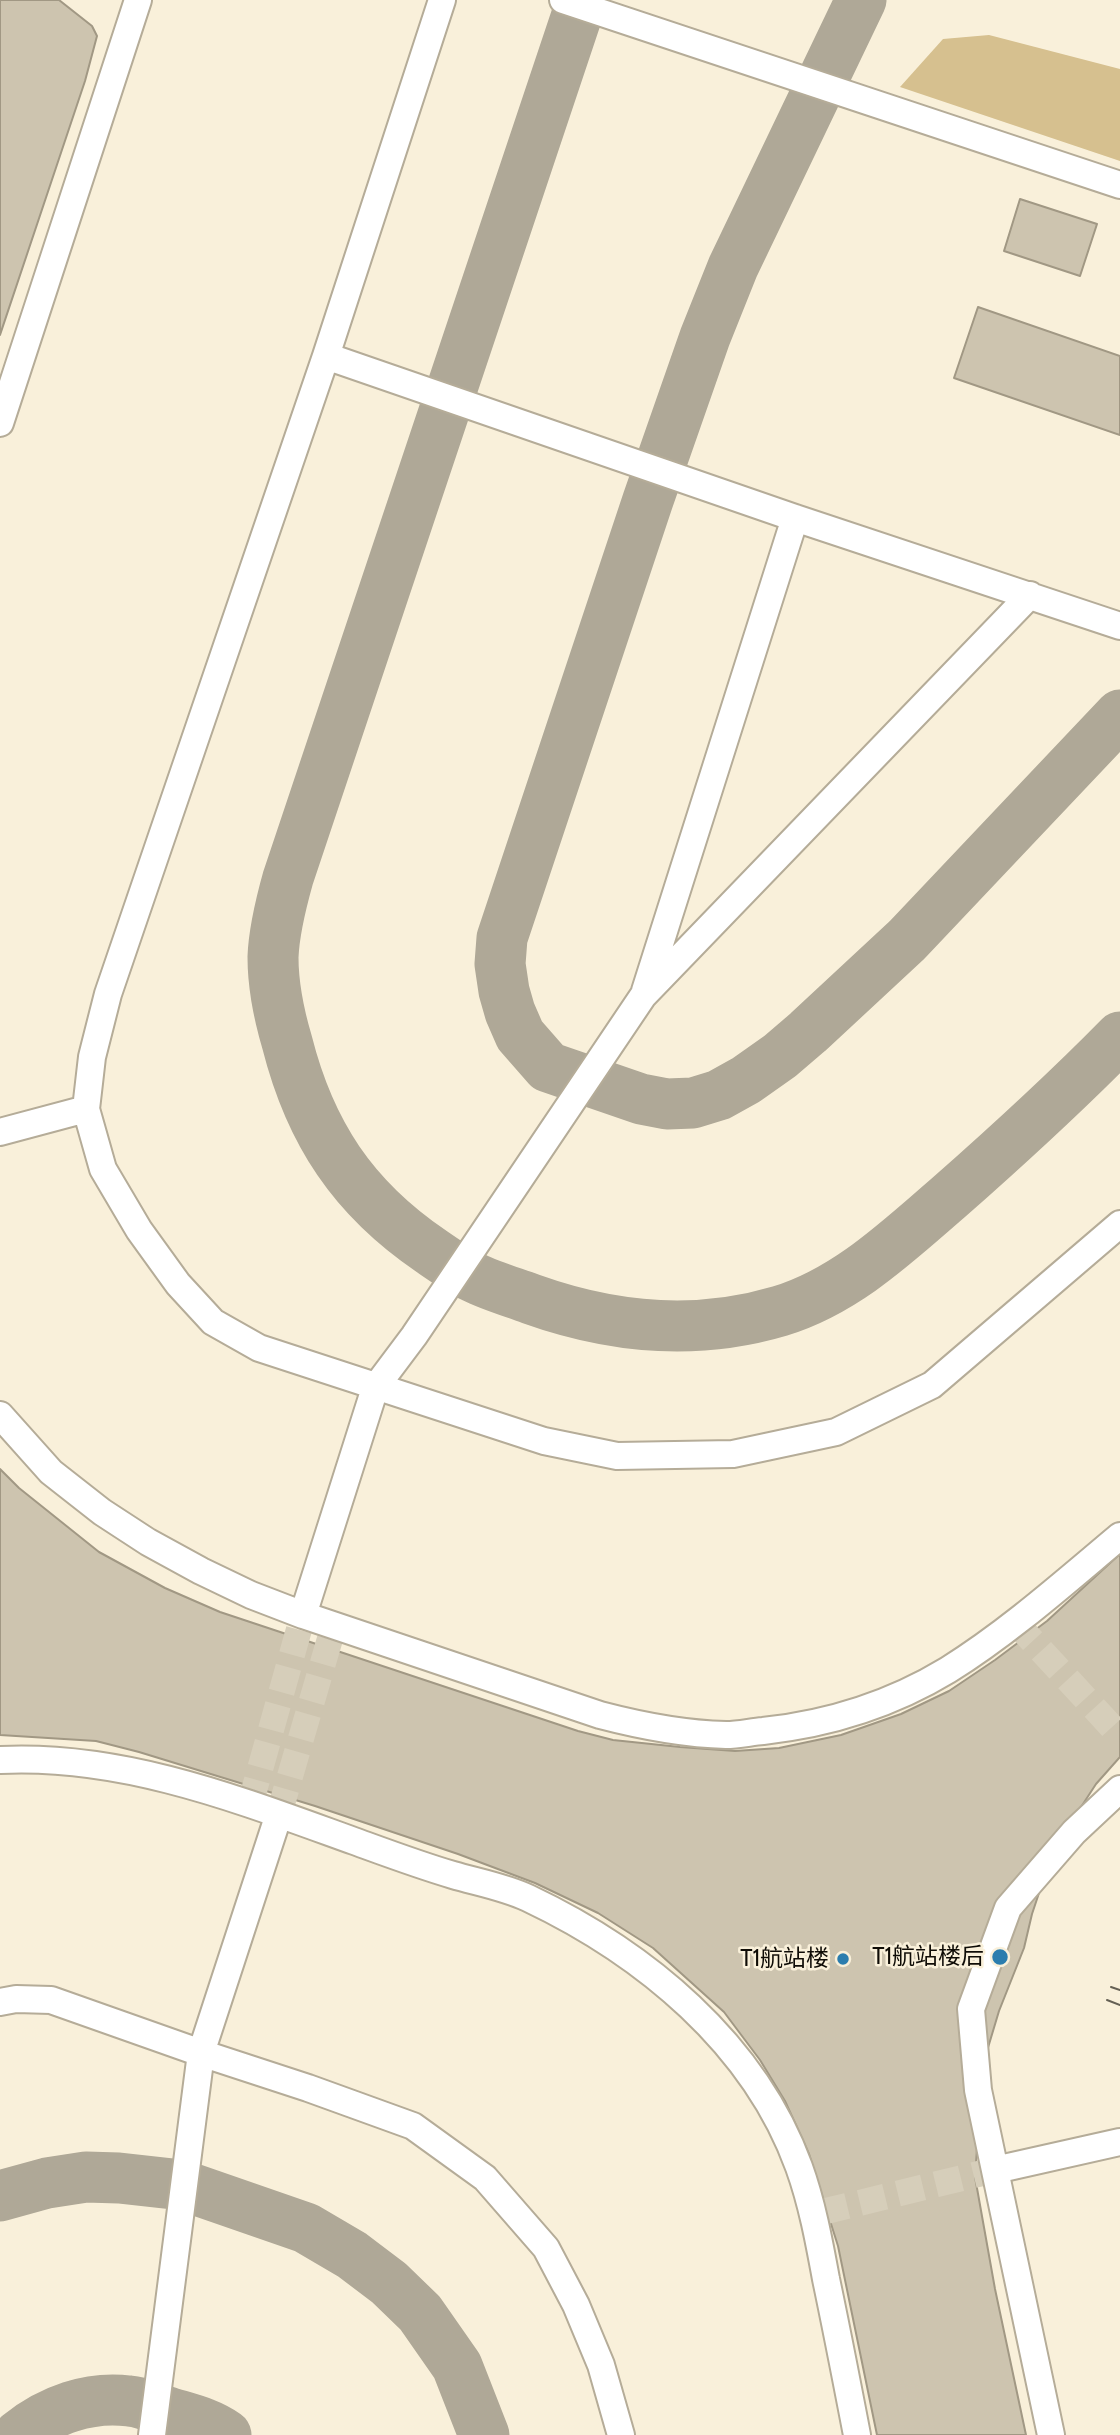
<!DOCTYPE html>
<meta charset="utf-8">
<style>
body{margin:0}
canvas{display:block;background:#f9f0da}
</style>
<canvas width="1120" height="2435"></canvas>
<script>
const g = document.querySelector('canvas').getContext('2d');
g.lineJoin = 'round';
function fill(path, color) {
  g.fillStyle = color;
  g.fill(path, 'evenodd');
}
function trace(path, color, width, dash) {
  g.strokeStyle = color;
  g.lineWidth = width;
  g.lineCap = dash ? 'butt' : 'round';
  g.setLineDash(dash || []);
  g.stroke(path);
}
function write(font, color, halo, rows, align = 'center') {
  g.font = font + ' Cabin,"Noto Sans SC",sans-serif';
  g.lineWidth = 5;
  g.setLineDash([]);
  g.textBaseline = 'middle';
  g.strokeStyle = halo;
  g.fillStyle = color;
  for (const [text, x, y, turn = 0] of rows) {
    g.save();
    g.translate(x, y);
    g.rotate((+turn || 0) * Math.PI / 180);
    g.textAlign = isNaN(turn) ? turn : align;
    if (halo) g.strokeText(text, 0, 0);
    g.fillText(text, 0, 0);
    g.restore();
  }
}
const green = new Path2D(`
 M989,35L1120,69V161L900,87L943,39Z`);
const taxiway = new Path2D(`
 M582,0L288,878C281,903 274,930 273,957C273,985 279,1015 287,1042C310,1133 353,1198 431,1251C444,1260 458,1270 473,1277C491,1286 512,1292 531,1299C612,1328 696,1336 780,1311C846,1291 897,1242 948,1198C1007,1146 1065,1093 1120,1037
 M861,0L733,267L705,337L648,500L502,938L500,964L504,991L510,1012L520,1035L548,1067L641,1099L667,1104L693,1103L719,1095L746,1080L780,1056L808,1032L907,940L1120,715
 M0,2196L47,2183L86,2177L119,2178L182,2185L306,2228L352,2255L389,2283L420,2313L457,2366L484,2435
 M19,2435C50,2410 89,2396 129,2401C143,2402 158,2409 171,2413C191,2419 209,2423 226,2435`);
const building = new Path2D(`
 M0,0H59L92,26L97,36L85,81L0,335Z
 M1020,199L1097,224L1080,276L1004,251Z
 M978,307L1120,356V435L954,378Z
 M0,1469L19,1488L99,1552L165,1588L220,1612L578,1731L613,1740L680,1747L735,1751L779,1748L841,1735L901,1714L949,1691L995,1660L1047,1621L1120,1554V1757L1096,1784L1070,1824L1046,1872L1032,1914L1024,1948L999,2011L987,2051L980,2106L975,2177L995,2289L1026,2435H877L838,2246L809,2154L785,2101L760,2060L724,2012L653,1948L598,1913L535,1883L458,1854L315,1806L139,1752L96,1741L0,1735Z`);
const minorTunnel = new Path2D(`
 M1015,1622L1120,1736
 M250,1805L303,1615
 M279,1814L334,1625
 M822,2212L995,2170`);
const minor = new Path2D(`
 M442,0L326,356L108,994L92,1057L86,1109L103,1169L139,1230L178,1284L213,1322L259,1348L544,1441L617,1456L733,1454L836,1432L932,1385L1120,1224
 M563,0L1120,185
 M326,356L795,518L1120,626
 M0,423L138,0
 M645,991L795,518
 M0,1132L86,1109
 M0,1415L51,1472L102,1512L148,1542L201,1571L251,1595L303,1615L600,1715C642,1726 683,1734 726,1735C738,1735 751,1732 763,1731C828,1724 892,1704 948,1670C1009,1632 1065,1582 1120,1536
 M303,1615L375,1388L414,1336L643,996L1030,595
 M0,1760C124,1754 240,1800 354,1841C387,1853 419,1865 453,1875C477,1882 505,1887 528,1898C644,1953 754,2043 799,2167C812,2203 819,2241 826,2279C837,2331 847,2383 857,2435
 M0,2002L16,1999L51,2000L201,2053L308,2088L413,2126L485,2178L546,2248L576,2305L601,2365L621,2435
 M995,2170L1120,2142
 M152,2435L201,2053L279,1814
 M1051,2435L978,2090L971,2009L1008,1908L1074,1832L1120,1789`);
const tram = new Path2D(`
 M1111,1987L1120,1990
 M1107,2000L1120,2005`);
const markers = [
 [1000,1957,9,"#2b7dae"],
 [843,1959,7,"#2b7dae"]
];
const poiNames = [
 ["T1航站楼后",984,1957],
 ["T1航站楼",829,1959]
];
fill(green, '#d6c08f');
trace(taxiway, '#afa897', 51);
fill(building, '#cdc4af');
trace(building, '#a19884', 2);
trace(minorTunnel, '#d6ceba', 26, [26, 13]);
trace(minor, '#b5ac98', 30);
trace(minor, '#fff', 26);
trace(tram, '#656054', 2);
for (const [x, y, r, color] of markers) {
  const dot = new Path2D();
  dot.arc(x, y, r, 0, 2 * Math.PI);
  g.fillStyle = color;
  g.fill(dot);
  trace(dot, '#f9f0da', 2.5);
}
write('23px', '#0f0c06', '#f9f0da', poiNames, 'right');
</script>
